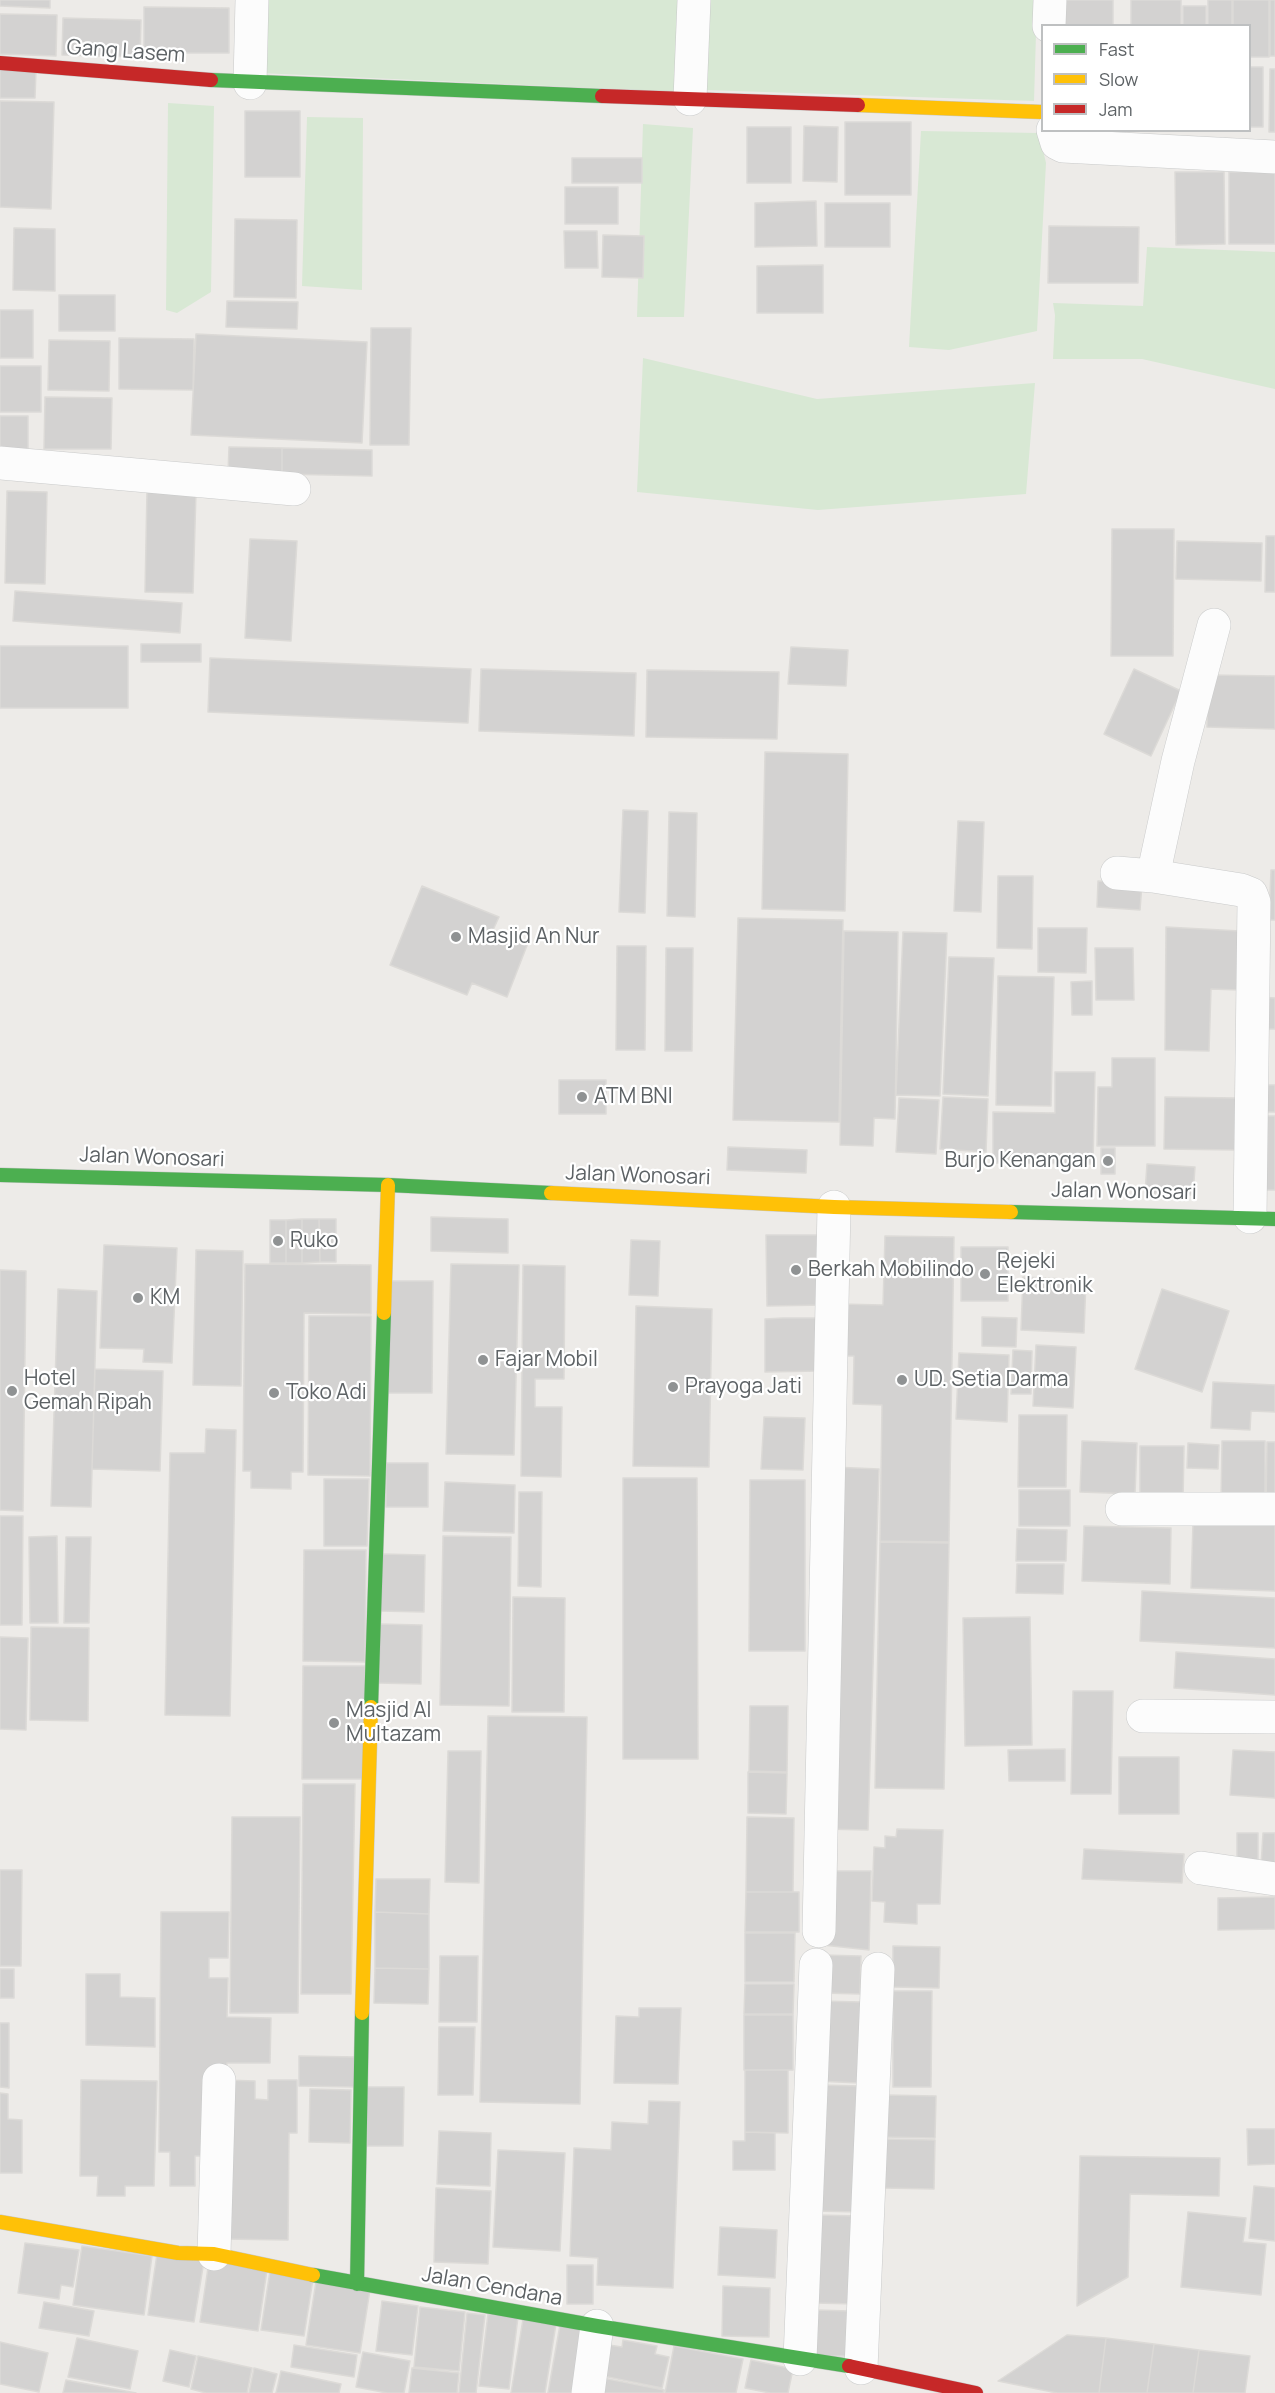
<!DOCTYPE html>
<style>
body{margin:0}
#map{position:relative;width:1275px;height:2393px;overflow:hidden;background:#edebe8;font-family:Manrope,sans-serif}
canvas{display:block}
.legend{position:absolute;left:1041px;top:24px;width:210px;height:108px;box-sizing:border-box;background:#fff;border:2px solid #bec0c1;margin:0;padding:8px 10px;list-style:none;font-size:18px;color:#5d6265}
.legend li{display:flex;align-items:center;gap:12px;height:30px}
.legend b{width:30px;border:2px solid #bec0c1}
</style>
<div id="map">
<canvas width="1275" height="2393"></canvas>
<ul class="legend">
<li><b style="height:8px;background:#4caf50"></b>Fast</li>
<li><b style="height:8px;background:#ffc107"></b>Slow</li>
<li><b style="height:8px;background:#c62828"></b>Jam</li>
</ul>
</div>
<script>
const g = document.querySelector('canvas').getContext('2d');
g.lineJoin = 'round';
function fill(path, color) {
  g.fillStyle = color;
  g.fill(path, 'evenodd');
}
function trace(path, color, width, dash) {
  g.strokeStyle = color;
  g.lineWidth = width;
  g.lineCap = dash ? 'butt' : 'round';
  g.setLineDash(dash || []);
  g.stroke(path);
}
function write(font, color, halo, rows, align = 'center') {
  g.font = font + ' Manrope,sans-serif';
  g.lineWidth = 4.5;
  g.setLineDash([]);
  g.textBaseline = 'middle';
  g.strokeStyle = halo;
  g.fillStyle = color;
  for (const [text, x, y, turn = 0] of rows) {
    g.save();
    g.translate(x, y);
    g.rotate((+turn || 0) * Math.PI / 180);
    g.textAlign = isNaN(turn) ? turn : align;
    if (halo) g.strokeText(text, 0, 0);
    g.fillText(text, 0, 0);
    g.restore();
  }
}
const green = new Path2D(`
 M261,0H686L682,92L259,73Z
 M708,0H1037L1034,101L705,90Z
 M168,103L214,106L211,292L177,313L166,310Z
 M307,117L363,118L362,290L302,286Z
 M643,124L693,128L684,317H637Z
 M921,131L1039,133L1046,163L1037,331L949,350L909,347Z
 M1147,247L1275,252V389L1142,359H1053L1055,315L1053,303L1143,306Z
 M643,358L817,399L1035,383L1026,494L818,510L637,492Z`);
const building = new Path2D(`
 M0,0H50V8L0,6Z
 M1058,0H1113V26H1058Z
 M1131,0H1181V26H1131Z
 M1208,0H1232V26H1208Z
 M1233,0H1269V57H1250V26H1233Z
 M1270,0H1275V56H1270Z
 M1183,6H1206V26H1183Z
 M144,7L229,8V53H144Z
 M0,14L57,15L56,56L0,54Z
 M63,18L141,20L140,57L62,55Z
 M1250,67H1263V127H1250Z
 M0,69L36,70L35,98H0Z
 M1270,69H1275V132H1269Z
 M0,101L54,102L51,209L0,207Z
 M245,111H300V177H245Z
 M845,122H911V195H845Z
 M804,126L838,127L837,182L803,181Z
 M747,127H791V183H747Z
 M572,158H642V183H572Z
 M1175,172H1224L1225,244L1176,245Z
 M1229,172H1275V244H1229Z
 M565,187H618V224H565Z
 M816,201L817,246L755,247V203Z
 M825,203H890V247H825Z
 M235,219L297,220L296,298L234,297Z
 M1049,226L1139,227L1138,283H1048Z
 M14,228L55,229V291L13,290Z
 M564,231H597L598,268H565Z
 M603,235L644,236L643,278L602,277Z
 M823,265V313H757V266Z
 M59,295H115V331H59Z
 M227,301L298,302L297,329L226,327Z
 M0,310H33V358H0Z
 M371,328H411L409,445H370Z
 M196,334L367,342L362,443L191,435Z
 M119,338L194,339L193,390L119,389Z
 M49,340L110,341L109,391L48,390Z
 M0,366H41V412H0Z
 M45,397L112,398L111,449H44Z
 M0,416H28V454H0Z
 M229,447L282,448V474L228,473Z
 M282,448L372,450V476L282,474Z
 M147,490L196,492L193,593L145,592Z
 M7,491L47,492L45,584L5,583Z
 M1112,529H1174L1173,656H1111Z
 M1266,536H1275V592H1265Z
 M250,539L297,541L291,641L245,638Z
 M1177,541L1262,543L1261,581L1176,579Z
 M15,591L182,603L180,633L13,621Z
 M141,644H201V662H141Z
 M0,646H128V708H0Z
 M791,647L848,650L846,686L788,684Z
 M210,658L471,669L468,723L208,712Z
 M481,669L636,673L634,736L479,731Z
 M1134,669L1181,691L1151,756L1104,734Z
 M647,670L779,672L777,739L646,737Z
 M1208,675L1275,676V729L1207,727Z
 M765,752L848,754L845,911L762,909Z
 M623,810L648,811L645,913L619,912Z
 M669,812L697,813L695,917L667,916Z
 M958,821L984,822L981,912L954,911Z
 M1271,870H1275V920H1269Z
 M998,876H1033L1032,949L997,948Z
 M1098,881L1142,884L1140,910L1097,907Z
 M422,886L499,917L493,930L528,943L507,997L472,983L467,995L390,965Z
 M738,918L843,920L839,1122L733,1120Z
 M1166,927L1240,931L1239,990L1211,989L1209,1051L1165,1050Z
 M1038,928H1087L1086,973L1038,972Z
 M844,931L898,932L895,1119L874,1118L873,1146L840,1145Z
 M903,932L947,933L940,1096L896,1095Z
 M617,946H646L645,1050H616Z
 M666,948H693L692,1051H665Z
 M1095,948H1133L1134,1000H1096Z
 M949,957L994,958L988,1096L943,1094Z
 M998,976L1054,977L1051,1106L996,1105Z
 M1092,981V1015H1072L1071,982Z
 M1259,997L1275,998V1029H1258Z
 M1112,1058H1155V1146H1097L1098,1087H1112Z
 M1055,1072H1095L1093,1164L993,1163V1112L1055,1113Z
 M559,1080H606V1114H559Z
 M1256,1085H1275V1112H1256Z
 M943,1097L988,1099L986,1152L940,1149Z
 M1165,1097L1237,1098L1236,1150L1164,1149Z
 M899,1098L939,1100L936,1154L896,1152Z
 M1257,1116H1275V1190H1256Z
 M728,1147L807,1150L806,1173L727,1170Z
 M1101,1148H1115V1174H1101Z
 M1147,1164L1195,1167L1193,1195L1145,1193Z
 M431,1217L508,1219V1253L431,1251Z
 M302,1219V1263H286V1220Z
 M302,1219H319L320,1262L302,1263Z
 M319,1219H336V1262H320Z
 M270,1220H286V1263H270Z
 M766,1235H824L825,1305L767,1306Z
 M885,1236L954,1237L949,1542L880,1541L882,1405L853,1404L854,1356H838L839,1304L883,1305Z
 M631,1240L660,1241L658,1296L629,1295Z
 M104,1245L177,1248L172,1363L143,1362L144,1349L100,1348Z
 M961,1247H1008V1301H961Z
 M196,1250L243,1251L241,1386L193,1385Z
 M245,1264L371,1265V1314L304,1313L303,1472H291V1489L251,1488V1471H243Z
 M451,1264L519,1265L514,1455L446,1454Z
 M523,1265L565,1266L564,1379H535V1407H562L561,1477L521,1476Z
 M0,1270L26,1271L23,1511L0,1510Z
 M1023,1277L1086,1280L1084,1333L1021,1330Z
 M387,1281H433L432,1393H386Z
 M58,1289L97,1291L91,1507L51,1506Z
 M1162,1289L1229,1311L1202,1392L1135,1369Z
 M636,1306L712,1309L709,1467L633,1466Z
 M309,1316H371L370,1476L308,1475Z
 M982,1317L1017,1318L1016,1347L982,1346Z
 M783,1318H819V1371L765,1372V1319Z
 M1036,1345L1076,1347L1073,1408L1033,1406Z
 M1013,1350L1032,1351L1031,1394H1011Z
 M959,1353L1009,1355L1007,1422L956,1419Z
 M95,1369L163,1371L160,1471L92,1469Z
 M1213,1382L1275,1385V1412L1251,1411L1250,1430L1211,1428Z
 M1019,1415H1067L1066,1487H1018Z
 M764,1417L805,1418L803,1470L761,1469Z
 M206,1429L236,1430L230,1716L165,1715L170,1453H205Z
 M1082,1441L1137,1443L1135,1494L1080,1492Z
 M1222,1441H1265V1500H1221Z
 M1267,1442H1275V1505H1266Z
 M1188,1443L1219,1445L1218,1469L1187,1468Z
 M1140,1446H1184L1183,1504H1140Z
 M386,1463H428V1507H386Z
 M833,1467L879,1469L868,1830L823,1829Z
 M623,1478H697L698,1759H623Z
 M324,1479H369L367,1546H324Z
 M750,1480H805V1651H749Z
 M445,1482L515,1485L514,1533L443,1531Z
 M1019,1490H1070V1526H1019Z
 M519,1492H542L541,1587L518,1586Z
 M0,1516H23L22,1625H0Z
 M1193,1522L1275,1525V1591L1191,1588Z
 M1084,1526L1171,1528L1170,1584L1082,1581Z
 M1017,1529L1067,1530L1066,1561H1016Z
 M57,1536L58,1623H30L29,1537Z
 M443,1536L511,1537L509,1706L440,1705Z
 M66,1537H91L89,1623H64Z
 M880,1542L949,1543L944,1789L875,1788Z
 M304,1550H366L365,1662L303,1661Z
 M381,1554L425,1555L424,1612L380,1611Z
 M1017,1564H1064L1063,1594L1016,1593Z
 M1142,1591L1275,1598V1648L1140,1641Z
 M513,1597L565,1598L564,1712H512Z
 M1030,1617L1032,1745L965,1746L963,1618Z
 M378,1624L422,1625L421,1684L377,1683Z
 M31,1627L89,1628L88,1721L30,1720Z
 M0,1637L28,1638L26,1730L0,1729Z
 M1176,1652L1275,1659V1695L1174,1688Z
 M303,1666H365L364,1779H302Z
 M1073,1691H1113L1111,1794H1071Z
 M750,1706H788L787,1772L749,1771Z
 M488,1716L587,1717L580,2104L480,2102Z
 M1065,1749V1781H1009L1008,1750Z
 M1233,1750L1275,1752V1798L1230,1795Z
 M448,1751H481L479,1883L445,1882Z
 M1119,1757H1179V1814H1119Z
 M748,1772L787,1773L786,1814L748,1813Z
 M303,1784H355L351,1994H301Z
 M232,1817H300L298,2013H230Z
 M747,1817L794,1818L793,1892H746Z
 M897,1829L943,1830L940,1904H917V1924L884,1922L885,1902L872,1901L874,1847L885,1848V1836L896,1837Z
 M1237,1833H1258V1864H1237Z
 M1263,1833H1275V1867L1261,1866Z
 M1084,1849L1184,1854L1182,1883L1082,1879Z
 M0,1870H22L21,1966H0Z
 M828,1871H871L869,1950L823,1945Z
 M376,1879H430L429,1914L375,1912Z
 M746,1892H799V1932H745Z
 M1275,1897V1929L1218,1930V1898Z
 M161,1912H229L228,1958H209V1978H228L227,2017L271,2018L270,2063H227L214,2156H195V2186H170V2152H159Z
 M375,1912L429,1914V1969L375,1968Z
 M745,1933H795L794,1982H745Z
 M893,1946L940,1947L939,1988L893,1987Z
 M822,1955L861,1956L860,1994L821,1993Z
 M440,1956H478L477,2022H439Z
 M375,1968L429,1969L428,2004L374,2003Z
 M0,1969H14V1998H0Z
 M86,1974H120V1997L155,1998V2047L86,2045Z
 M745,1984H794L793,2014H744Z
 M893,1991H932L931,2087H893Z
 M819,2001L862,2002L859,2083L816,2081Z
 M639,2008H681L678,2084L614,2083L616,2016L639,2017Z
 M744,2015H793V2070H744Z
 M0,2023H9V2088L0,2087Z
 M439,2027H475L473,2095H438Z
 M299,2056L357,2057L356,2087L299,2086Z
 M745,2070H788V2133L745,2132Z
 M81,2080L157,2081L154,2186H125V2196H97L98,2176H80Z
 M225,2080L255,2081V2099L268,2100V2080H297V2133H289L288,2240L223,2239Z
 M817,2085L863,2086L860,2212L813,2211Z
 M367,2087H404L403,2146H367Z
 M310,2089L351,2090L350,2143L309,2142Z
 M0,2093L8,2094V2119L22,2120V2173H0Z
 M885,2095L936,2096L935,2138L884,2137Z
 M649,2101L680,2102L673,2288L597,2285L598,2258L570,2256L574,2148L611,2150L612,2122L648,2124Z
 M1247,2129H1275V2164L1248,2165Z
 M439,2131L491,2133L490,2186L437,2184Z
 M745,2132L775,2133V2170H733V2141H745Z
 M884,2139L935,2140L934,2189L883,2188Z
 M498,2150L565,2153L560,2251L493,2247Z
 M1080,2156L1220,2158L1219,2196L1130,2194L1128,2277L1077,2306Z
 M1254,2186L1275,2188V2241L1249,2238Z
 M436,2188L491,2191L488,2264L434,2262Z
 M1188,2212L1246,2218L1243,2242L1266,2244L1261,2295L1181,2287Z
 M817,2215L858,2216L856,2304L815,2303Z
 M720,2227L777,2230L775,2278L718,2275Z
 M25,2243L79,2250L73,2287L61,2285L59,2299L18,2293Z
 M82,2246L152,2256L144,2315L73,2305Z
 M157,2254L204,2261L194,2322L148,2315Z
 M209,2261L267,2270L258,2331L200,2322Z
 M567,2265H593V2304H567Z
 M270,2271L313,2279L304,2336L261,2330Z
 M316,2282L370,2290L360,2353L306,2345Z
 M723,2286L770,2288L769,2337L722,2336Z
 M382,2301L418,2306L412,2355L376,2351Z
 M44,2302L94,2311L89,2336L39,2328Z
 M420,2307L465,2312L459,2371L414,2367Z
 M817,2310L849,2311L848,2356H816Z
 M467,2313L485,2315L476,2393H459Z
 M488,2314L518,2317L509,2389L479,2386Z
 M523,2319L556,2324L545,2393H511Z
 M560,2325L593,2330L583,2393H548Z
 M1067,2335L1106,2338L1099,2393H1057L998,2381Z
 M77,2338L138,2351L130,2389L68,2377Z
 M1106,2338L1154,2344L1147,2393H1099Z
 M623,2340L657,2346L655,2354L669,2357L662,2388L603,2376L609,2345L622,2347Z
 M0,2342L48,2353L39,2392L0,2384Z
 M1154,2344L1199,2350L1193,2393H1147Z
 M294,2345L357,2355L354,2377L291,2367Z
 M674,2346L743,2359L736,2393H665Z
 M170,2350L196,2356L189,2387L163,2381Z
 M1199,2350L1250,2356L1245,2393H1193Z
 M363,2352L410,2361L404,2393H387L356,2387Z
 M198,2356L252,2368L247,2393H206L191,2389Z
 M751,2360L793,2369L788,2393H770L745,2388Z
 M254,2368L277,2374L272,2393H249Z
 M412,2368L459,2373L457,2393H409Z
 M281,2371L341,2384L339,2393H276Z
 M603,2378L664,2390L663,2393H601Z
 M66,2380L136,2393H63Z`);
const street = new Path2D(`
 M1049,26L1050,0
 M250,83L252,0
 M690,99L694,0
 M1053,130L1057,143L1063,146L1275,157
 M0,463L294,489
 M1117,873L1153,876L1241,890L1251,894L1254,902L1250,1217
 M1153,876L1178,761L1214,625
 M1122,1509H1275
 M1143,1716L1275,1717
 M1201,1868L1275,1879
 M819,1931L834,1207
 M214,2254L219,2080
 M800,2359L816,1965
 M861,2368L878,1969
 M588,2393L597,2326`);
const fast = new Path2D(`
 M211,80L602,96
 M0,1175L388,1185L551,1193
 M1011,1212L1275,1219
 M371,1707L384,1313
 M313,2275L597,2326L849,2366
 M357,2284L362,2013`);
const slow = new Path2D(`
 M858,105L1042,112
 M551,1193L834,1207L1011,1212
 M384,1313L388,1185
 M362,2013L371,1707
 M0,2222L178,2253L214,2254L313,2275`);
const jam = new Path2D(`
 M0,63L211,80
 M602,96L858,105
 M849,2366L976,2393`);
const markers = [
 [456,937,6,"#8f9293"],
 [582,1097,6,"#8f9293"],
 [1108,1161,6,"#8f9293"],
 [278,1241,6,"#8f9293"],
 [796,1270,6,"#8f9293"],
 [985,1274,6,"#8f9293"],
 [138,1298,6,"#8f9293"],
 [483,1360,6,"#8f9293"],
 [902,1380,6,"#8f9293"],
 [673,1387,6,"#8f9293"],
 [12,1391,6,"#8f9293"],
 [274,1393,6,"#8f9293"],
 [334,1723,6,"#8f9293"]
];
const streetNames = [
 ["Gang Lasem",126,52,4],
 ["Jalan Wonosari",152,1158,2],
 ["Jalan Wonosari",638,1176,2],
 ["Jalan Wonosari",1124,1192,1],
 ["Jalan Cendana",492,2287,10]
];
const poiNames = [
 ["Masjid An Nur",468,937],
 ["ATM BNI",594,1097],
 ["Burjo Kenangan",1096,1161,"right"],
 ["Ruko",290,1241],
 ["Rejeki",997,1262],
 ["Elektronik",997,1286],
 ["Berkah Mobilindo",808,1270],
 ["KM",150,1298],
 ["Fajar Mobil",495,1360],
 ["Hotel",24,1379],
 ["Gemah Ripah",24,1403],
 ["UD. Setia Darma",914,1380],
 ["Prayoga Jati",685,1387],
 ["Toko Adi",286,1393],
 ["Masjid Al",346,1711],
 ["Multazam",346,1735]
];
fill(green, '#d8e8d4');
fill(building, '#d3d2d1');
trace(building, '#dcdad7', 1.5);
trace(street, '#c9caca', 34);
trace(fast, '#c7c8c7', 15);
trace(slow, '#c7c8c7', 15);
trace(jam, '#c7c8c7', 15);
trace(street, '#fcfcfc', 33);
trace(fast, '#4caf50', 14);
trace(slow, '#ffc107', 14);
trace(jam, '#c62828', 14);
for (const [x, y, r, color] of markers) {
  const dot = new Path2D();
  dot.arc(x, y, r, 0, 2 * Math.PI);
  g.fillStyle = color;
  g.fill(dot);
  trace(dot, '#fff', 2);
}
write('21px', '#5d6265', '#fff', streetNames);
write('21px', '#5d6265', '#fff', poiNames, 'left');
</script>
